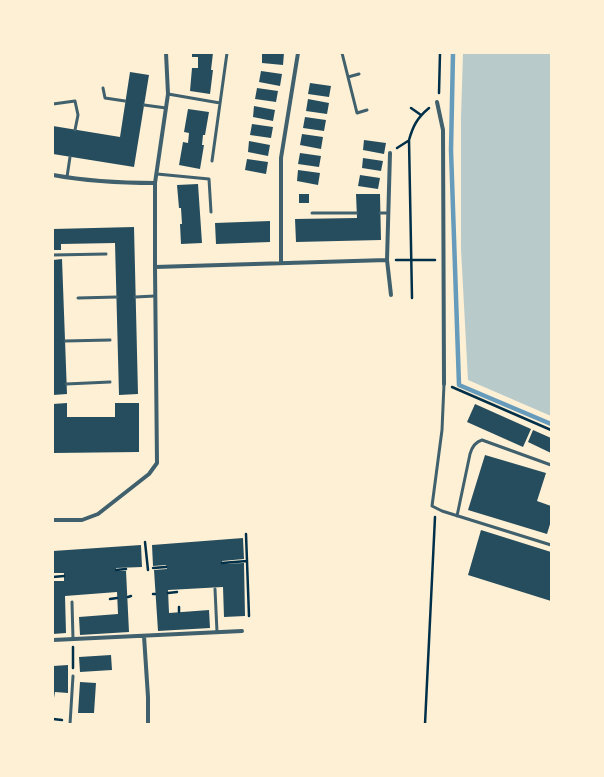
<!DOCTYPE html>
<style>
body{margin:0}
#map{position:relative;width:604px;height:777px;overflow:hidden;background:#fdf0d5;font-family:Ubuntu,sans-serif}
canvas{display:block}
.frame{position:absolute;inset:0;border:54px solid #fdf0d5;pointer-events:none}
</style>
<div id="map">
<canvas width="604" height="777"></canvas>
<div class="frame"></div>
</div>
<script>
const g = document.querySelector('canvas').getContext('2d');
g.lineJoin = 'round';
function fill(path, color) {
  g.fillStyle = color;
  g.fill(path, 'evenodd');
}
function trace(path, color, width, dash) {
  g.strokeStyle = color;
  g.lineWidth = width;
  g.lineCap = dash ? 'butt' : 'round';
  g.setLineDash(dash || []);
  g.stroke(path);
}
const green = new Path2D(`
 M463,53H551V416L468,380L461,249V117Z`);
const stream = new Path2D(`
 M453,53L451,150L459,385L551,424`);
const building = new Path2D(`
 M192,53H213L211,70H213L210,94L190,91L192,68H198V57H192Z
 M262,53H284L283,65L262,63Z
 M261,71L282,74L280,86L259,82Z
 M130,72L149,75L134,167L53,154V126L120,137Z
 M310,83L331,86L329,97L308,94Z
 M257,88L278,91L276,102L255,99Z
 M308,99L329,103L327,114L306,111Z
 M254,106L275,110L273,121L253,117Z
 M188,109L209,112L205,135H203L202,145H204L200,169L179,165L183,142L188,143L189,133L184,132Z
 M305,117L326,120L324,131L303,128Z
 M252,124L273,127L271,138L250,135Z
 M302,134L323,137L321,149L300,145Z
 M364,140L386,143L384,154L363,150Z
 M249,141L270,145L268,156L248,152Z
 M300,153L321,156L319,167L298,164Z
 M363,158L383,161L381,171L362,168Z
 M247,159L268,162L266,174L245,170Z
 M298,170L320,173L318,185L297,181Z
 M360,175L380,178L378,189L358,186Z
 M198,184L202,243L181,244L180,224H182L181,208H179L177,185Z
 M299,194H309V203H299Z
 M356,194H380L381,240L296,242L295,219L357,218Z
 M270,221V242L216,244L215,223Z
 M134,227L138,394L119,395L115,243L61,244V250H53V229Z
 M62,259L67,394L53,395V260Z
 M67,403V417H115V403H139V452L53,453V404Z
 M475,404L531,429L523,447L467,422Z
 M533,430L551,438V453L528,442Z
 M485,455L546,473L537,501L551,506V521L547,534L468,510Z
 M481,530L551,552V601L468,575Z
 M243,538L244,559L222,561V564L244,563L245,616L224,617L223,587L168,590L169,613L209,610L210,628L158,631L154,570L167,569L166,565L153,566L152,545Z
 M141,545L142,567L116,568V571H126L129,632L80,635L79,617L118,614L117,592L65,596L66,633L53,634V581H64V573H53V551Z
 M111,655L112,670L80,672L79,657Z
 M68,665V693L55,692L54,698H53V666Z
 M80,682L96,683L94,713H78Z`);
const path = new Path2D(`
 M439,93L440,53
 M411,108L421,115
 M397,148L408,141
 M396,260H435
 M412,298L409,140C413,126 417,118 429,108
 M452,387L551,430
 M246,534L249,616
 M145,542L148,570
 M222,563L247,561
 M153,568L166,567
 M116,570L126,569
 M53,577L64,576
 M168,593L177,592
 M153,594H155
 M128,597L131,596
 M110,599L117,598
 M179,607V612
 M73,647V668
 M53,719L62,720
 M425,724L435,517`);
const service = new Path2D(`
 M342,53L357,113L367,110
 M348,77L359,74
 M103,88L105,98L125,101
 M168,94L220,103
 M53,104L75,101L78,115L75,130
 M144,105L166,108
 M212,161L227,53
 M157,174L209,179L211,212
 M67,177L70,157
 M312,213H357
 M380,213H388
 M53,255L106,254
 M135,297L155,296
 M78,298L117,297
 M65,341L110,340
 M66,384L110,382
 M444,384L442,430L432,506L442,511L551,545
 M457,516L470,454C472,447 475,442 482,440L551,465
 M215,589L217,632
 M72,602L73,639
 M70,724L73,676`);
const minor = new Path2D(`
 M437,102L443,130L444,384
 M390,153L387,260L391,295
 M53,175C86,181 121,183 155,183
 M281,263V158L298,53
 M155,267L387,260
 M53,520H82L98,514L149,474L157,463L155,267V183L168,94L166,53
 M144,636L148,697V724
 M53,640L242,631`);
fill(green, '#b9caca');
trace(stream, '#669bbc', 4.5);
fill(building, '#264d5e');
trace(path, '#003049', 2.5);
trace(service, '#3f606c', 3);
trace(minor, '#3f606c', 4);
</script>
